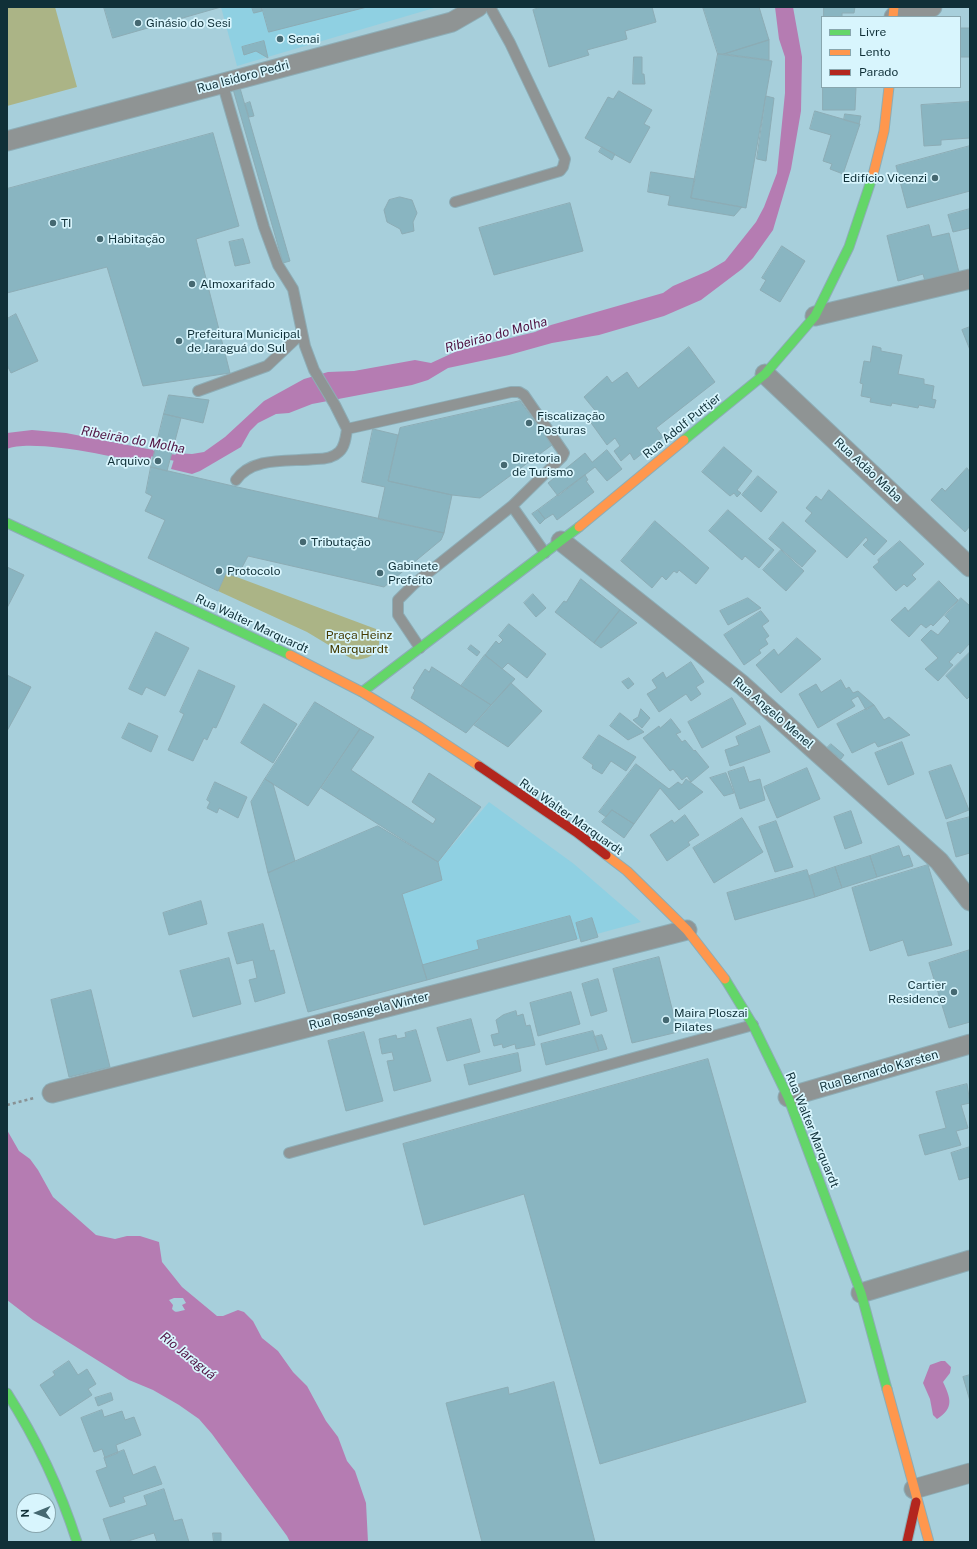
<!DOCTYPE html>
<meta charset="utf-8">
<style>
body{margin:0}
#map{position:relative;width:977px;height:1549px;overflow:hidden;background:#a7cfdb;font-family:"Public Sans",sans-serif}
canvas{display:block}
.frame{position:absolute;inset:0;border:8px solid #103038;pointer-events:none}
.legend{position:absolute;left:821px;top:16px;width:140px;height:72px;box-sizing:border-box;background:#d8f5fd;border:1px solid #88a6ae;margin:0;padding:5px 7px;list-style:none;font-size:12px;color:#103038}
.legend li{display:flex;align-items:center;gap:8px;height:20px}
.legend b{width:20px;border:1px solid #88a6ae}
.north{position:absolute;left:16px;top:1493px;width:40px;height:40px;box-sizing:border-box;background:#d8f5fd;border:1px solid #88a6ae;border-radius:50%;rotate:269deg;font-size:11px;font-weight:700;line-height:16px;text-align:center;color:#103038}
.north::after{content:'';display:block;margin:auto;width:14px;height:18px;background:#456871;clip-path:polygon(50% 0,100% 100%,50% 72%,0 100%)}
</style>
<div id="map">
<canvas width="977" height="1549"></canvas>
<div class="frame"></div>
<ul class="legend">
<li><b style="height:5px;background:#63d668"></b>Livre</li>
<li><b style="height:5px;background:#ff974d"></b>Lento</li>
<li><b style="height:5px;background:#b3261e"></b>Parado</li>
</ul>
<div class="north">N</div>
</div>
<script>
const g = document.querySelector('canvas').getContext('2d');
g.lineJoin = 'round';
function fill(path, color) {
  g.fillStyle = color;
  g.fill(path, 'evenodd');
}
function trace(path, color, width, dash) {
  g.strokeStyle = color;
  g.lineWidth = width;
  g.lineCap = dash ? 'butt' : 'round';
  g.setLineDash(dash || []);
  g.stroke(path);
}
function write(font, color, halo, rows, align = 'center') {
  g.font = font + ' "Public Sans",sans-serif';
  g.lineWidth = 3.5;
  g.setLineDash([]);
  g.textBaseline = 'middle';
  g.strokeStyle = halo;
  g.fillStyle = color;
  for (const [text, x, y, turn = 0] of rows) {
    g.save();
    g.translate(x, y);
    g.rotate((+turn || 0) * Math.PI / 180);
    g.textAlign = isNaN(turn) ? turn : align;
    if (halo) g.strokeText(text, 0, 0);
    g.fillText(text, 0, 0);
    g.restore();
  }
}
const built = new Path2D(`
 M221,7H433L434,8L237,66Z
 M489,802L574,864L641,922L308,1012L268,873L378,826L438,862Z`);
const green = new Path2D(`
 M7,7H55L77,87L7,106Z
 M226,573L376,629C377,633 380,640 379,644C377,657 362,661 352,659L307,632L218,591Z`);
const water = new Path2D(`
 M775,7H793L802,57L801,111L791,169L773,230L753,258L742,269L701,300L664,316L599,335L552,343L509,355L448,368L428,380L412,385L312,404L289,413L276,414L258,423L250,431L241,447L200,471L192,474L171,469L176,453L192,454L204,452L225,437L264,401L304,379L328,372L354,371L415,360L431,363L457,351L535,332L551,325L663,293L673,286L708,271L725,261L756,222L764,207L777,173L785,93V57L779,39Z
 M32,430L66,433L153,450L149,466C123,457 30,438 7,449V433Z
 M7,1130L19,1151L30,1159L38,1170L53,1197L96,1235L115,1239L127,1236H140L159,1242L162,1262L182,1287L217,1316H223L238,1310L244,1312L253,1321L262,1338L278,1351L293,1372L307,1386L326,1421L338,1437L347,1461L355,1471L366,1503L368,1542H290L287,1536L212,1434L199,1419L179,1405L153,1390L129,1380L33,1320L7,1300ZM174,1298H183L186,1303L182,1305L185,1310C179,1311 176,1314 172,1309L173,1305L169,1300Z
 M941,1361H945L951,1367L950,1373L943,1382C951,1399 954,1408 937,1419L933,1415L930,1399L923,1383L930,1365Z`);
const stream = new Path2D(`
 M145,452L181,459`);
const building = new Path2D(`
 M104,7H221L113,38Z
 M252,7H261L262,11L254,13Z
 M262,7H367L269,32Z
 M541,7H652L656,22L625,31L627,39L587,50L589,55L549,67L533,10Z
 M703,7H759L769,40L724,54H718Z
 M824,7H855L854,13H842V17H824Z
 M960,28H970V57H960Z
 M769,40V60L724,54Z
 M264,41L268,58L256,51L244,55L242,47Z
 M718,54L772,61L746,208L691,198Z
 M634,57H642V74H644L645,84H633Z
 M823,87H856L855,110H823Z
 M240,88L290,261L283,263L233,89Z
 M619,91L652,110L644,124L650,127L630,163L585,138L608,97L613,99Z
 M766,96L774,98L766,161L757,159Z
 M250,102L254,116L249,117L245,104Z
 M970,102V138L941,140V145L924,146L921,105Z
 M815,111L860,124L843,174L830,169L832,164L823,161L831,135L810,129Z
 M845,114L861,116L859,124L844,120Z
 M213,133L239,226L196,239L230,373L143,386L107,267L7,293V189Z
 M970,146V191L907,208L896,166Z
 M602,147L615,154L612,160L599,152Z
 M651,172L695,179L691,198L742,207L734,216L668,205L670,196L648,192Z
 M400,197L412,200L417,213L413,222L414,231L402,234L400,229L387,222L384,210L389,200Z
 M570,203L583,251L494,275L479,228Z
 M970,209V228L953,232L948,215Z
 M929,225L932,237L949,233L959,272L925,281L923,274L898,281L887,236Z
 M243,239L250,263L235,266L229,242Z
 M782,246L805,261L780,302L760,290L766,280L762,278Z
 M16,314L38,361L11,373L7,365V319Z
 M970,327V350L962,330Z
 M873,346L881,348V351L902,355L898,374L924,379V384L934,386L932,399L936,400L934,408L919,405L918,408L892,403L891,406L870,402L871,398L861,396L863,384L860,383L864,361L870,362Z
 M689,347L715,382L656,428L663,437L634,460L630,453L621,461L614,451L620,446L615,438L607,445L589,420L598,414L584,397L607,376L612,383L627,372L638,388Z
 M169,395L209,400L203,423L164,414Z
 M520,401L552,445L480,498L452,495L388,481L400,428Z
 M164,414L181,418L167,471L151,467Z
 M373,429L398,435L388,481L452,495L444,533L378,519L385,487L362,482Z
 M724,447L752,471L737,490L741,493L737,497L734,493L730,496L702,472Z
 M607,450L622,469L607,481L595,467L558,496L548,483L585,453L592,462Z
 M151,467L233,486L444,533L441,540L384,587L248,556L237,577L226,573L218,591L148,558L165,520L145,511L152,496L146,493Z
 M967,468L970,472V526L965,532L931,500L942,488L945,491Z
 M585,475L588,480L586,481L594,492L557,520L553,514L545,519L538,510Z
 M758,476L777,492L761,512L742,495Z
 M829,490L887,541L874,555L863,545L868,540L866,537L847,558L805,521L812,513L806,508L816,496L821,500Z
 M538,510L545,519L540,524L532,514Z
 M728,510L774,550L759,568L745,556L742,560L709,531Z
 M655,521L709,568L696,584L679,570L677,573L674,571L666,580L662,576L652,588L621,561Z
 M783,522L816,551L802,567L769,539Z
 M900,541L924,564L912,575L916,579L907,587L904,584L896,591L873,567L879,562L878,560Z
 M781,550L804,571L786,591L763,570Z
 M7,567L24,575L7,608Z
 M581,579L620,610L594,643L555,612L564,601L566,602Z
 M939,581L958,600L933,626L931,624L926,628L921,624L909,637L891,620L905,607L908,611Z
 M533,594L546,608L536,617L524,603Z
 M748,598L761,608L728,625L720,611Z
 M961,598L970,606V643L960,654L958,652L949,662L953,665L938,681L925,669L938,658L921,640L931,630L938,635L950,621L945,616Z
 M620,610L637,623L601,648L594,643Z
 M761,611L769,621L762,626L769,636L765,639L768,644L759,650L761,653L744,665L724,635Z
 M509,624L546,654L527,678L508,663L502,669L485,655L496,641L499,644L503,640L499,636Z
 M156,632L189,648L165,696L146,687L142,695L129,689Z
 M797,638L821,659L781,693L756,665L774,649L778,655Z
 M471,645L480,652L477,656L468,649Z
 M970,652V696L967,699L946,676Z
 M485,655L515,679L491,705L461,686Z
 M691,662L704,682L696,687L701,694L691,701L686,694L659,712L647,694L657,688L652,680L663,672L666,678Z
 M432,667L491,705L466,733L411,698L415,690L413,688L425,669L429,672Z
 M199,670L235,686L216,728L213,727L207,740L204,738L193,761L168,750L184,714L180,712Z
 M7,675L31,687L7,731Z
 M629,678L634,684L628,689L622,682Z
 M841,680L846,689L849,687L853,693L858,691L874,705L866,710L858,696L851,700L855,706L818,728L799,694L816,684L821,692Z
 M511,683L542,711L508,747L474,725Z
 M732,698L746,724L702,748L688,722Z
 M315,702L360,729L308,806L265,779Z
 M264,704L297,724L273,763L241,743Z
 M874,705L884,720L889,717L910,735L878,747L875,742L852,753L837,724Z
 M641,709L650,718L642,728L633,720L638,717Z
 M620,713L644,732L628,740L610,726Z
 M671,719L681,732L676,734L682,742L685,740L694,751L695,750L709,767L691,782L687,776L682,780L673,769L670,771L643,738L659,726L660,728Z
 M129,723L158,736L151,752L122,738Z
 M760,726L770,752L730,766L725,750L739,745L736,737Z
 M360,729L374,737L351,770L433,824L436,819L412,802L429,773L481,807L438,862L321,788Z
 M599,735L636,757L626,771L611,761L602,774L592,768L593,765L583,758Z
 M902,742L914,774L888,785L875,753Z
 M831,744L844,755L841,759L827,748Z
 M636,764L669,789L678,782L682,785L686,779L703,792L679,810L660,788L634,824L612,810L606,817L599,812Z
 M951,765L969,810L946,819L929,772Z
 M744,767L749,782L760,779L765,800L740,809L728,772Z
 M807,768L820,799L777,818L764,787Z
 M726,773L734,793L724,796L710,778Z
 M265,779L273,784L295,861L268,873L251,802Z
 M215,782L247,797L238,818L219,808L217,813L207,808L210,802L207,800Z
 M612,810L634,824L624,838L602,822Z
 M851,811L862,843L845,849L834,817Z
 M685,815L699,835L688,842L690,845L667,861L650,835L672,820L674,823Z
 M970,817V853L956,857L947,823Z
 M742,818L763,852L714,883L693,848Z
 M776,821L793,867L775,872L759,827Z
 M378,826L438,862L442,880L402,894L427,980L308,1012L268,873Z
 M899,846L903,857L909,855L913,866L877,877L870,856Z
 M870,856L877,877L842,888L835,867Z
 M928,865L952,945L908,956L903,940L870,951L852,888Z
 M835,867L842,888L815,897L809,876Z
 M807,870L815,897L735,920L727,893Z
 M201,901L207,924L169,935L163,913Z
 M570,916L577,939L427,980L422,965L479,949L477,941Z
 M592,918L598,937L581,942L576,923Z
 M263,924L270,951L274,950L285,993L255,1002L249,980L257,978L253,960L237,964L228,933Z
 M970,950V1022L949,1028L929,963Z
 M659,957L678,1032L632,1043L613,969Z
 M229,958L241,1004L193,1017L180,971Z
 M598,979L607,1011L591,1016L582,984Z
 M91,990L110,1067L69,1077L51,1000Z
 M571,992L580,1024L538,1036L530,1003Z
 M516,1011L517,1016L523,1014L526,1026L530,1025L535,1045L516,1049L515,1044L503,1048L502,1044L494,1046L491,1035L499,1033L496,1020L503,1015Z
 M471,1019L480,1052L447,1061L437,1028Z
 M416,1030L431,1081L394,1091L387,1061L394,1060L392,1052L382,1054L379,1039L396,1035L397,1039L406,1037L405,1033Z
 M593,1031L599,1051L546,1065L541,1044Z
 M364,1032L383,1101L346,1111L328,1041Z
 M602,1035L607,1049L599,1051L594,1037Z
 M518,1053L521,1071L469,1085L464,1065Z
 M708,1059L806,1402L600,1464L524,1194L424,1225L403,1144Z
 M967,1084L970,1103L961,1105L968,1128L956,1131L961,1145L925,1155L919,1135L946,1128L936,1092Z
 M970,1147V1177L959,1180L951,1153Z
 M69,1361L78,1375L87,1369L96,1384L88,1389L92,1395L60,1416L40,1385L55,1375L53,1372Z
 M970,1375V1401L963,1377Z
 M554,1382L595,1542H482L446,1403L508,1387L509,1394Z
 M111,1393L113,1400L98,1406L95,1398Z
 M102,1410L104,1417L122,1411L125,1420L134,1417L141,1435L116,1445L118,1453L105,1458L102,1449L94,1452L81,1418Z
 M124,1450L133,1475L155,1466L162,1484L123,1497L125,1502L110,1507L96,1471L107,1467L104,1458Z
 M164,1489L174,1521L182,1519L189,1542H157L154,1533L125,1542H111L103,1519L147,1505L144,1496Z
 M213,1533H221V1542H214Z`);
const path = new Path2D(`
 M7,1105L34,1098`);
const lane = new Path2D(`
 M222,82L264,227L278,265L293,289L305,346L314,370L335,405L347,429L511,392H519L524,395L564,453L562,457L512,506L545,553
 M455,202L560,171L563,167L565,159L510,43L490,7
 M198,391L267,366L302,333
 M236,480C253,456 289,462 316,459C324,459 333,458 339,452C345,447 346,436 347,429
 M420,648L398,615V600L414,584L512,506
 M289,1153L753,1025`);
const street = new Path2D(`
 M894,17L932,7
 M7,141L452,22L478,7
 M815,316L970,279
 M765,374L970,567
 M561,541L742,685L939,861L970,901
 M52,1093L687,930
 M788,1097L970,1044
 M861,1293L970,1260
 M914,1489L970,1473`);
const fast = new Path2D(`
 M684,440L765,374L815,316L849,247L873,175
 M7,523L290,655
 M362,692L579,527
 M725,979L753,1025L788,1097L861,1293L887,1389
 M7,1393C37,1440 60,1489 77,1542`);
const slow = new Path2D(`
 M893,17L894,7
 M873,175L884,131L889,87
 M579,527L684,440
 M290,655L362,692L420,727L479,766
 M606,855L627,871L687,930L725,979
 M887,1389L929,1542`);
const jam = new Path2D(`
 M479,766L576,832L606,855
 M907,1542L916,1502`);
const markers = [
 [138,23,4,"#456871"],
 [280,39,4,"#456871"],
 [935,178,4,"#456871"],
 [53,223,4,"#456871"],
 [100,239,4,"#456871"],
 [192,284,4,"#456871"],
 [179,341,4,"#456871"],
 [529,423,4,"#456871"],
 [158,461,4,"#456871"],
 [504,465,4,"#456871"],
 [303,542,4,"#456871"],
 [219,571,4,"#456871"],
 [380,573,4,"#456871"],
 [954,992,4,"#456871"],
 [666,1020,4,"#456871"]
];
const poiNames = [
 ["Ginásio do Sesi",146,23],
 ["Senai",288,39],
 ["Edifício Vicenzi",927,178,"right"],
 ["TI",61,223],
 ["Habitação",108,239],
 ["Almoxarifado",200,284],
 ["Prefeitura Municipal",187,334],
 ["de Jaraguá do Sul",187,348],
 ["Fiscalização",537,416],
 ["Posturas",537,430],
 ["Diretoria",512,458],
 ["de Turismo",512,472],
 ["Arquivo",150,461,"right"],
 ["Tributação",311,542],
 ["Gabinete",388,566],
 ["Prefeito",388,580],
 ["Protocolo",227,571],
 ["Cartier",946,985,"right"],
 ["Residence",946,999,"right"],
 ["Maira Ploszai",674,1013],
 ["Pilates",674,1027]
];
const streetNames = [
 ["Rua Isidoro Pedri",243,77,-15],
 ["Rua Adolf Puttjer",682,426,-39],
 ["Rua Adão Maba",868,470,43],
 ["Rua Walter Marquardt",252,624,25],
 ["Rua Angelo Menel",773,713,41],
 ["Rua Walter Marquardt",571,817,35],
 ["Rua Rosangela Winter",369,1011,-14],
 ["Rua Bernardo Karsten",879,1071,-16],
 ["Rua Walter Marquardt",812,1130,68]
];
const parkNames = [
 ["Praça Heinz",359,635],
 ["Marquardt",359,649]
];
const waterNames = [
 ["Ribeirão do Molha",496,335,-15],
 ["Ribeirão do Molha",133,440,10],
 ["Rio Jaraguá",188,1356,39]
];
fill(built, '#8fd0e2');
fill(green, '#abb486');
fill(water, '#b57cb2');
trace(stream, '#b57cb2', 6);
fill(building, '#89b5c1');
trace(building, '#8cacb5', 1);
trace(lane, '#8dadb6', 12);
trace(street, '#8dadb6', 21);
trace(fast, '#8dadb6', 11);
trace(slow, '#8dadb6', 11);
trace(jam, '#8dadb6', 11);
trace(path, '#889194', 2.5, [3, 3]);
trace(lane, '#8f9494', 10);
trace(street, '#8f9494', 19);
trace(fast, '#63d668', 9);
trace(slow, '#ff974d', 9);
trace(jam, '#b3261e', 9);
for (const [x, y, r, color] of markers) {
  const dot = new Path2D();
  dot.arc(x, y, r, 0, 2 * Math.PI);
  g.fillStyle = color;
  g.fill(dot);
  trace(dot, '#d8f5fd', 1.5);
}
write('12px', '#103038', '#d8f5fd', poiNames, 'left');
write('12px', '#103038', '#d8f5fd', streetNames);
write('12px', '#443a00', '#d8f5fd', parkNames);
write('italic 13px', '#511343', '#d8f5fd', waterNames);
</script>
